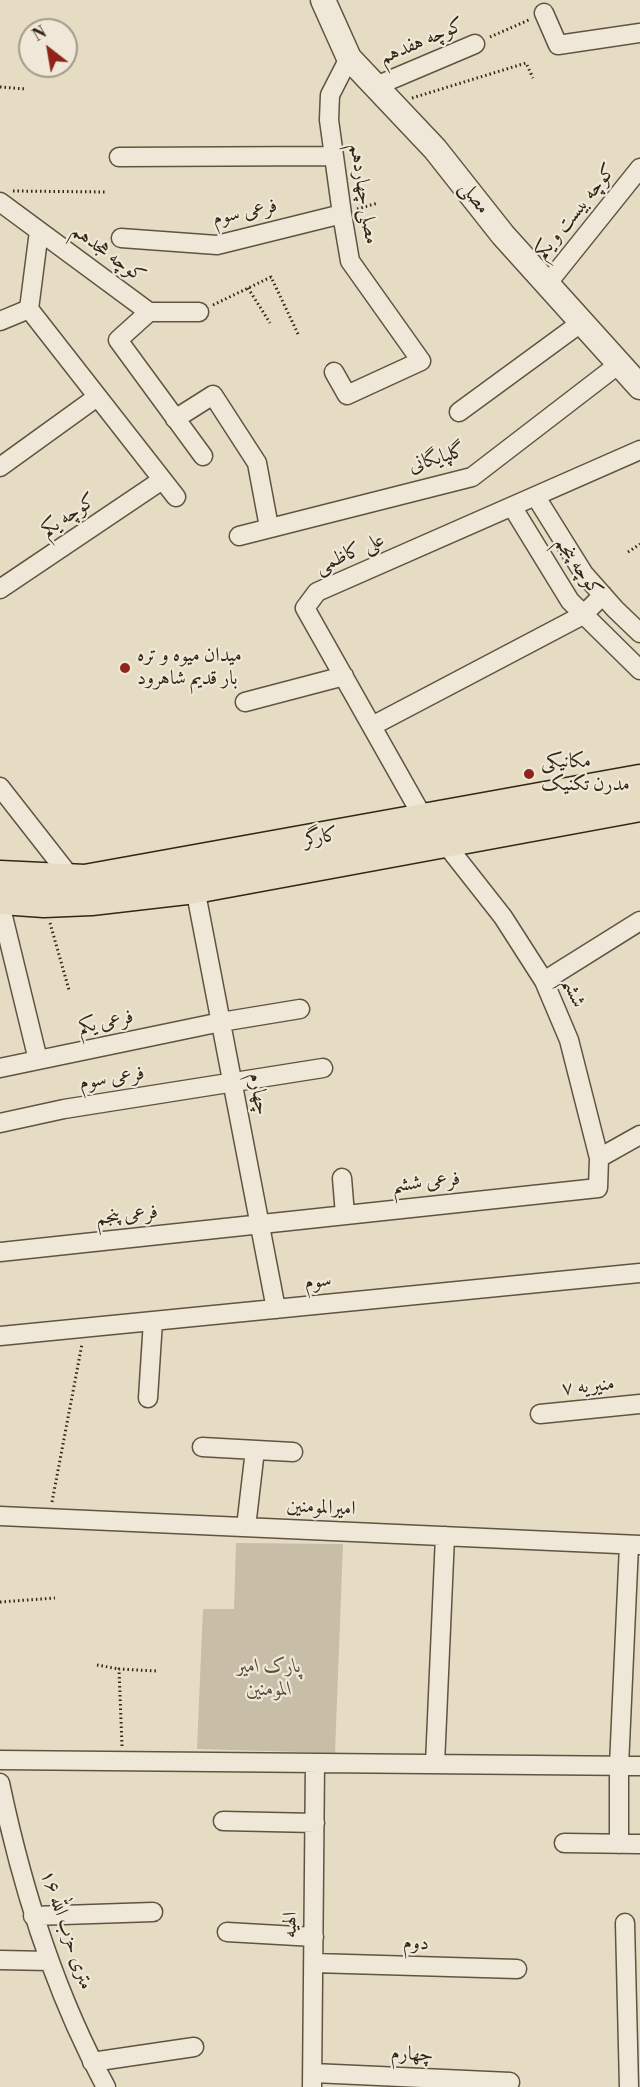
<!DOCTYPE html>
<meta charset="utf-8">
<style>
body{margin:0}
#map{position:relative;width:640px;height:2087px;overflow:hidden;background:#e6dcc3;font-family:"Libre Bodoni",serif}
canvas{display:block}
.north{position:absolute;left:18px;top:18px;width:60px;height:60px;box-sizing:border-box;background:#efe8d8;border:2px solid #a49a8a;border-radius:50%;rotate:329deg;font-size:16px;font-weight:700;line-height:24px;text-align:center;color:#332616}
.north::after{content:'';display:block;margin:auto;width:21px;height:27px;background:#8f2418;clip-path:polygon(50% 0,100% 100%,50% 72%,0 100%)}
</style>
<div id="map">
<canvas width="640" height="2087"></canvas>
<div class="north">N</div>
</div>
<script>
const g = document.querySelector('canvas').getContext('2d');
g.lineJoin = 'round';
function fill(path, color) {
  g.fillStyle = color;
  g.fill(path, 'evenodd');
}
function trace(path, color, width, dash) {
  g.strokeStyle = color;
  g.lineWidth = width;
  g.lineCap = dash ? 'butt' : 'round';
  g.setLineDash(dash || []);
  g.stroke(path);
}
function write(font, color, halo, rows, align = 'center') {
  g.font = font + ' "Libre Bodoni",Amiri,serif';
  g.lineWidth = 4.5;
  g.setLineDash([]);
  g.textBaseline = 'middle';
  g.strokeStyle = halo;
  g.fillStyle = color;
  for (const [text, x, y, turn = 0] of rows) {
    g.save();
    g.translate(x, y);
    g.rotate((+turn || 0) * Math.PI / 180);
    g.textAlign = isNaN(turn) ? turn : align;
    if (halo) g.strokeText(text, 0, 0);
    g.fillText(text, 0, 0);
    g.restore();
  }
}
const green = new Path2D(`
 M236,1543L343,1544L335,1753L197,1749L203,1609H234Z`);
const path = new Path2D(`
 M490,37L531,19
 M0,87L26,89
 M412,98L526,63L533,78
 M13,191L107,192
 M357,209L378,203
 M248,288L270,323
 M213,305L271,277L299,336
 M628,552L640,544
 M50,923L69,990
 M52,1502L82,1344
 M0,1602L55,1598
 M97,1665L119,1669
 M122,1746L119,1669L157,1671`);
const minor = new Path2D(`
 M544,13L558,45L640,33
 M376,86L475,44
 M119,157L334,156
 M0,202L149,312H199
 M39,231L29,309L176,497
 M121,238L217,245L342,214
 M547,284L640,168
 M149,312L118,340L203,456
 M0,321L29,309
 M334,372L347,395L421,361L350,261L342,214L329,120L330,95L349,58
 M459,412L582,322
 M175,419L213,395L257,463L269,527
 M0,467L97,397
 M536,497L584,574L615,609L640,633
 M513,508L570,601L640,670
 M239,536L472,477L619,364
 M0,589L162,480
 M245,702L344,676
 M372,726L583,615L603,595
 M0,787L72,879
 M424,819L305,608L317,592L640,450
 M195,888L276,1309
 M0,904L38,1060
 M544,981L640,921
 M0,1068L221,1022L300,1009
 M0,1123L64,1109L323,1068
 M599,1158L640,1135
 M342,1178L345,1215
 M0,1252L598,1188L599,1158L569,1040L544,981L503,917L444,842
 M0,1336L640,1273
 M148,1398L153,1321
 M540,1414L640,1404
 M202,1447L293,1452
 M0,1516L640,1545
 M246,1527L255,1450
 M0,1760L640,1766
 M435,1764L445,1536
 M0,1783C22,1888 54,1992 106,2087
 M223,1821L315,1823
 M564,1843L640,1844
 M619,1844V1766L629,1545
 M33,1916L153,1912
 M625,1923L629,2087
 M227,1932L314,1937
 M0,1960L49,1961
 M314,1963L517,1969
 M92,2062L194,2047
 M313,2073L510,2082
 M312,2087L315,1763`);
const tertiary = new Path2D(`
 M323,0L349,58L435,149L503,235L640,387`);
const primary = new Path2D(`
 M0,876L85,880L640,780
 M0,899L44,902L91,900L195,888L640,806`);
const markers = [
 [125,668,6,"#8f2418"],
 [529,774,6,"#8f2418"]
];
const streetNames = [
 ["کوچه هفدهم",422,42,-23],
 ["مصلی چهاردهم",363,194,81],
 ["مصلی",474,198,52],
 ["کوچه بیست و یکم",576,212,-51],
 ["فرعی سوم",245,213,-12],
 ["کوچه هجدهم",108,254,36],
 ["گلپایگانی",437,459,-17],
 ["کوچه یکم",69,516,-34],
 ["علی کاظمی",350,554,-24],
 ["کوچه پنجم",578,567,55],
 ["کارگر",321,838,-10],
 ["ششم",573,993,67],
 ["فرعی یکم",106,1023,-12],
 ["فرعی سوم",112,1079,-9],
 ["چهارم",258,1094,79],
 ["فرعی ششم",426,1183,-6],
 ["فرعی پنجم",127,1216,-6],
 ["سوم",318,1282,-6],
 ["منیریه ۷",588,1387,-6],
 ["امیرالمومنین",321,1508,3],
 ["الهیه",291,1925,-89],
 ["۱۶ متری حزب الله",66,1930,71],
 ["دوم",416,1944,2],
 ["چهارم",412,2055,3]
];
const poiNames = [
 ["میدان میوه و تره",137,656],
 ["بار قدیم شاهرود",137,679],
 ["مکانیکی",541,762],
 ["مدرن تکنیک",541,785]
];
const parkNames = [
 ["پارک امیر",269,1667],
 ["المومنین",269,1690]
];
fill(green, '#c8bda6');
trace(minor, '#605441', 21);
trace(tertiary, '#605441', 27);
trace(primary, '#332616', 33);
trace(path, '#332616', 3, [1.5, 3]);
trace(minor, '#efe8d8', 18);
trace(tertiary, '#efe8d8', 24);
trace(primary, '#e6dcc3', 30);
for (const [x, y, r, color] of markers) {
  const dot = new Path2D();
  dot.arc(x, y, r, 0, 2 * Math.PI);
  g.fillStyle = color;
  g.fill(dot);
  trace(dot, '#efe8d8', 2);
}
write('20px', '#332616', '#efe8d8', streetNames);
write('20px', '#332616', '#efe8d8', poiNames, 'left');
write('italic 20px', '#584c3a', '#efe8d8', parkNames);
</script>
